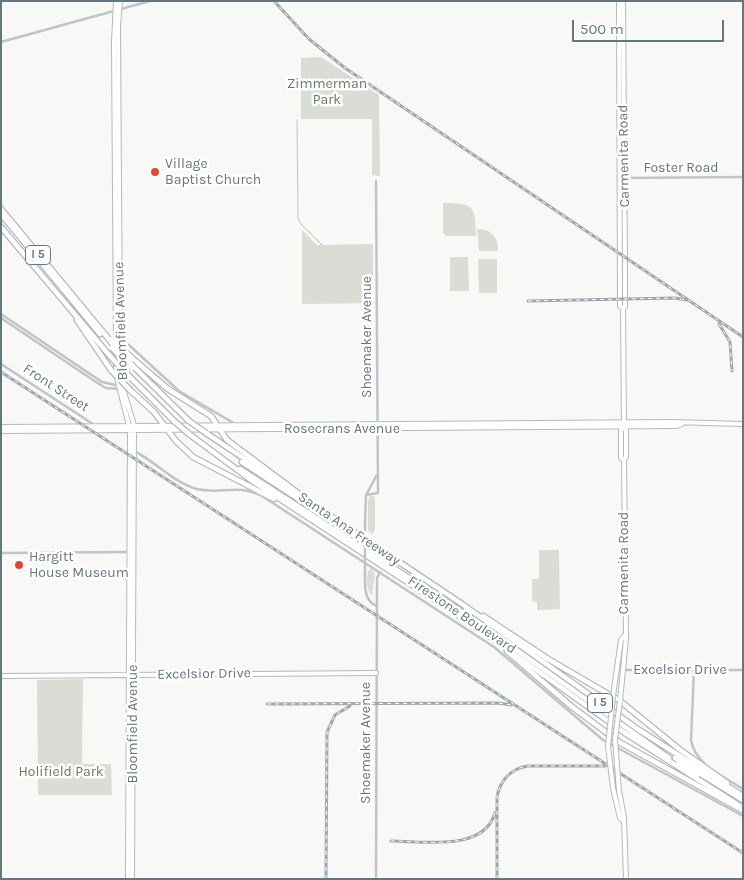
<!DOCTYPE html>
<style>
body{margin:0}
#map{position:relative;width:744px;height:880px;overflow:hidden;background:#f8f8f6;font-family:Karla,sans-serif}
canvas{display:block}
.frame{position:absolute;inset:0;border:2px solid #647680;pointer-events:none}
.scale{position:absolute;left:572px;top:20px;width:152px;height:22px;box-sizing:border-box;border:2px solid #647680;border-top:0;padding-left:6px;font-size:15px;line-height:18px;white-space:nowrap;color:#647680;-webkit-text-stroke:4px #fff;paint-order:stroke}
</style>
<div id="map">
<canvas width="744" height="880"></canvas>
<div class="frame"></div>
<div class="scale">500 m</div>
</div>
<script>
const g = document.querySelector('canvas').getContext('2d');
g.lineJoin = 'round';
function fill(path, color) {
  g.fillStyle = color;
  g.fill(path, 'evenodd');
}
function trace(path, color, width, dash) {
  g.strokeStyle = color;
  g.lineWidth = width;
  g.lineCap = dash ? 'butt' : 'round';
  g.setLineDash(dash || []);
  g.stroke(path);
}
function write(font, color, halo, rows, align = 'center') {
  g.font = font + ' Karla,sans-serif';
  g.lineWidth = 5;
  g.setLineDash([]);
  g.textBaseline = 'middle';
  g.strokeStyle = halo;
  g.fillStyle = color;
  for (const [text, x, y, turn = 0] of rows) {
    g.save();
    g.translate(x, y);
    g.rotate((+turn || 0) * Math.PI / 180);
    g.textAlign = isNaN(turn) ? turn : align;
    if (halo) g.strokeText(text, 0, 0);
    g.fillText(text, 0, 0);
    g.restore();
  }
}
const green = new Path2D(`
 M321,57L379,95L380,176L372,175V119H301V58Z
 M443,203C474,203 475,205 476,236H446L443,233Z
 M477,229C491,229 499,237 498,251H479Z
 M302,230L317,245L373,244V303L302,304Z
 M450,257H468L469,291H450Z
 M478,259H497V293H479Z
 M370,496H374L375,500V529L373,534L368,531V502Z
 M539,550H559L560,609L537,610V602L532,601V579H539Z
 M370,568L375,573L372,596C366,589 365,576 370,568Z
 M83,679L82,764H111L112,795H38L37,680Z`);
const stream = new Path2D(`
 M297,120L298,218L301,224L322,245`);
const minor = new Path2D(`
 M1,42L150,1
 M624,178L743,177
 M1,314L102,382L120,386
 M1,318L96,382L106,388L121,389
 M120,340L129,345L179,391L237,425
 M1,364L96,426
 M134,451C155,461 174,483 197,489C222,495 236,483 262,496L494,647L603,740L743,816
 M366,495L378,493L376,181
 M365,525L366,495L377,475
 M1,553L129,552
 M365,571C365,584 363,601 377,606
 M618,670H743
 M694,670L691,740C695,765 723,776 743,789
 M376,879L377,598V578L380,572`);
const major = new Path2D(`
 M116,1L114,42L116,344
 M619,1L620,306L623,309L624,427L626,430V457L624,460
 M623,309L625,307V264L623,1
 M120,346L118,27L120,1
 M116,351V374L130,430L128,879
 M119,353L122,385L134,425L132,879
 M1,427L672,422L743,424
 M1,431L676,426L682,424
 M1,676L376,673
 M613,696L621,640L624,636
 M620,701L626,639L624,460L621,458V430L624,427
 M613,788L620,818L622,820
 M619,791L624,817L626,879`);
const highway = new Path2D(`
 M1,209L112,343
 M1,214L100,334
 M1,227L110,356
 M77,320L111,370
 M133,359L168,389L211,416L227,440L302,496
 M134,367L189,421
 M130,377L174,421
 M130,390L154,412L176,441L193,457L274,499
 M206,433L462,604L639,730L743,796
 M189,434L251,480L475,626L622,731L743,808
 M242,462L311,507
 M240,469L477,622L669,758
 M350,533L367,544
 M483,616L548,659L620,701L679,749L727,783
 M507,651L571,706L619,742L742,810
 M675,758L743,800
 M678,764L697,775`);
const rail = new Path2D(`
 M274,1L309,39L345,68L743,337
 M528,301L674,298L687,300
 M719,324L730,342L732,371
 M1,372L743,853
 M267,704L498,703L511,705
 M391,841C423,841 484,852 495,813
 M326,879L327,732L335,715L350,706
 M497,879V797C500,780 511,769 527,766H605`);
const minorBridge = new Path2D(`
 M365,571V525`);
const majorBridge = new Path2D(`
 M613,696L608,746L613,788
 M619,791L615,739L620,701`);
const highwayBridge = new Path2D(`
 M112,339L133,359
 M112,343L134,367
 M112,348L132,368
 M110,356L130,377
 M111,370L130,390
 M174,421L189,434
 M189,421L206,433`);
const markers = [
 [155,172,5,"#df472f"],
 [19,565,5,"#df472f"]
];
const shields = [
 [38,255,25],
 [600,703,25]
];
const shieldNames = [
 ["I 5",38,255],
 ["I 5",600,703]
];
const parkNames = [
 ["Zimmerman",327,84],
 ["Park",327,100],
 ["Holifield Park",61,772]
];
const streetNames = [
 ["Carmenita Road",624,156,-91],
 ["Foster Road",681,168],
 ["Bloomfield Avenue",121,321,-92],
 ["Shoemaker Avenue",367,337,-90],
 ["Front Street",56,388,33],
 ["Rosecrans Avenue",342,429],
 ["Santa Ana Freeway",349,529,34],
 ["Carmenita Road",624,563,-90],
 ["Firestone Boulevard",462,615,34],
 ["Excelsior Drive",680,670],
 ["Excelsior Drive",204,674,-1],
 ["Bloomfield Avenue",133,724,-90],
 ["Shoemaker Avenue",366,743,-90]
];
const poiNames = [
 ["Village",165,164],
 ["Baptist Church",165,180],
 ["Hargitt",29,557],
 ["House Museum",29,573]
];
fill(green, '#d9ddd5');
trace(stream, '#b7c5c8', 1);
trace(major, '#b3b9bc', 6);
trace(highway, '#b3b8bb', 7);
trace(minor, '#bfc4c8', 2.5);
trace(major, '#fff', 4);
trace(highway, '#fff', 4.5);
trace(rail, '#9fa7ac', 3);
trace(rail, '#fff', 1, [4]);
trace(majorBridge, '#b3b9bc', 6, []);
trace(highwayBridge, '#b3b8bb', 7, []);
trace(minorBridge, '#bfc4c8', 2.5);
trace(majorBridge, '#fff', 4);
trace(highwayBridge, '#fff', 4.5);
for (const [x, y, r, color] of markers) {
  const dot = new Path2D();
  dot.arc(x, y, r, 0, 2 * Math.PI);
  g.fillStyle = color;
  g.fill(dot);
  trace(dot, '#fff', 2);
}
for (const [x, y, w] of shields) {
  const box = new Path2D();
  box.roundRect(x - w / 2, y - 9.5, w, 19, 4);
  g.fillStyle = '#fff';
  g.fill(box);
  trace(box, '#647680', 1);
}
write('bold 12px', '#647680', null, shieldNames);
write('14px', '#687863', '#fff', parkNames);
write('14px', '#647680', '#fff', streetNames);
write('14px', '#647680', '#fff', poiNames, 'left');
</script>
